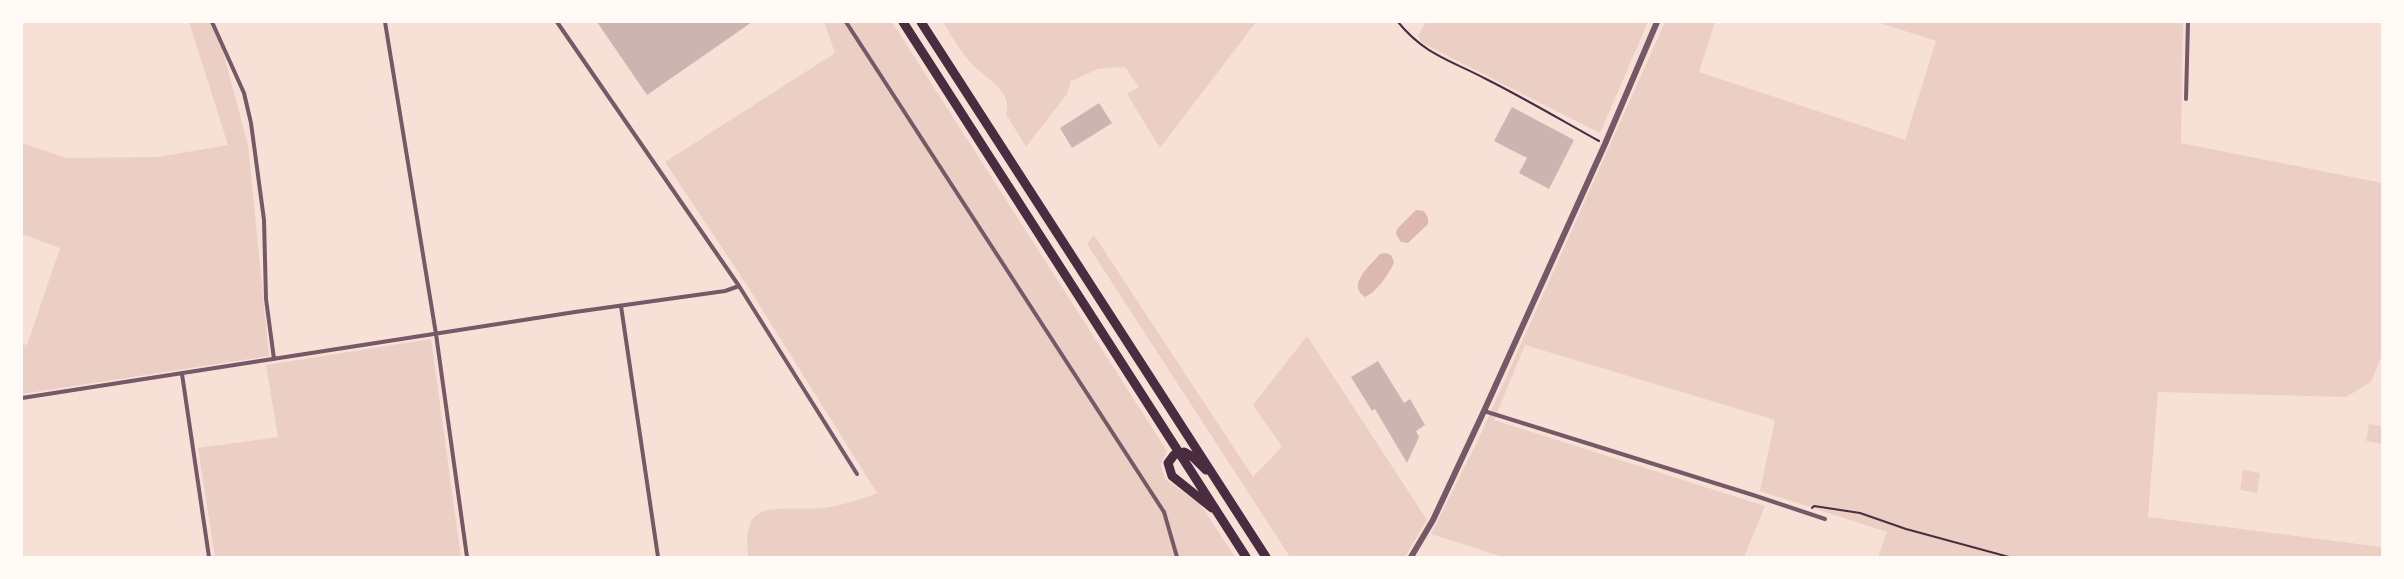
<!DOCTYPE html>
<style>
body{margin:0}
#map{position:relative;width:2404px;height:579px;overflow:hidden;background:#f7e1d7;font-family:"Alegreya Sans",sans-serif}
canvas{display:block}
.frame{position:absolute;inset:0;border:23px solid #fffaf5;pointer-events:none}
</style>
<div id="map">
<canvas width="2404" height="579"></canvas>
<div class="frame"></div>
</div>
<script>
const g = document.querySelector('canvas').getContext('2d');
g.lineJoin = 'round';
function fill(path, color) {
  g.fillStyle = color;
  g.fill(path, 'evenodd');
}
function trace(path, color, width, dash) {
  g.strokeStyle = color;
  g.lineWidth = width;
  g.lineCap = dash ? 'butt' : 'round';
  g.setLineDash(dash || []);
  g.stroke(path);
}
const green = new Path2D(`
 M189,22H215L248,145L269,356L22,394V344L27,345L60,248L22,234V143L66,158L158,157L228,145Z
 M824,22H892L1167,451L1161,465L1165,479L1200,504L1235,557H748C747,544 745,522 758,514C771,505 811,511 830,507C845,504 863,499 877,493L748,287L665,162L835,53Z
 M943,22H1256L1160,148L1127,94L1139,87L1125,67L1098,69L1071,81L1067,94L1026,147L1006,114C1015,91 981,76 969,61C959,49 951,35 943,22Z
 M1426,22H1648L1600,133L1422,43L1418,36Z
 M1665,22H1715L1699,72L1905,140L1936,41L1877,22H2183L2181,143L2382,183V355L2371,382L2346,397L2158,392L2148,517L2382,547V557H1878L1887,532L1760,491L1775,420L1525,345L1494,420L1765,506L1744,557H1503L1431,534L1478,440Z
 M1094,235L1253,477L1282,447L1253,405L1307,336L1427,520L1405,557H1290L1087,244Z
 M431,339L461,557H215L198,448L278,437L266,365Z
 M2369,424L2382,426V444L2366,441Z
 M2243,470L2260,473L2257,493L2240,490Z`);
const water = new Path2D(`
 M1416,210L1424,211L1428,218V224L1408,243L1401,242L1396,234L1397,229Z
 M1386,253L1391,255L1394,262C1390,273 1376,293 1365,297C1346,285 1370,266 1380,254Z`);
const building = new Path2D(`
 M597,22H752L647,95Z
 M1099,103L1112,123L1072,148L1060,128Z
 M1512,107L1574,140L1549,189L1519,173L1527,158L1494,141Z
 M1378,361L1404,403L1410,399L1425,425L1416,431L1419,437L1407,463L1375,409L1372,411L1351,377Z`);
const path = new Path2D(`
 M1398,22C1425,55 1450,60 1486,79C1524,98 1561,120 1599,141
 M1812,508L1814,506L1860,513L1906,529L2009,557`);
const minor = new Path2D(`
 M212,22L244,93L251,123L264,220L266,299L274,359
 M385,22L436,334L467,557
 M557,22L739,286L857,474
 M846,22L1164,512L1177,557
 M2186,99L2188,22
 M621,306L658,557
 M182,374L209,557
 M22,398L575,312L725,291L739,286
 M1484,411L1753,495L1825,519`);
const tertiary = new Path2D(`
 M1411,557L1433,520L1484,411L1605,144L1657,22`);
const trunk = new Path2D(`
 M903,22L1246,557
 M921,22L1266,557
 M1206,470L1193,457L1184,452L1174,455L1168,463L1172,476L1212,508`);
fill(green, '#ebcfc5');
fill(water, '#dcb8b0');
fill(building, '#ccb4b1');
trace(path, '#4a2c40', 2);
trace(minor, '#755966', 4);
trace(tertiary, '#755966', 6);
trace(trunk, '#4a2c40', 9);
</script>
